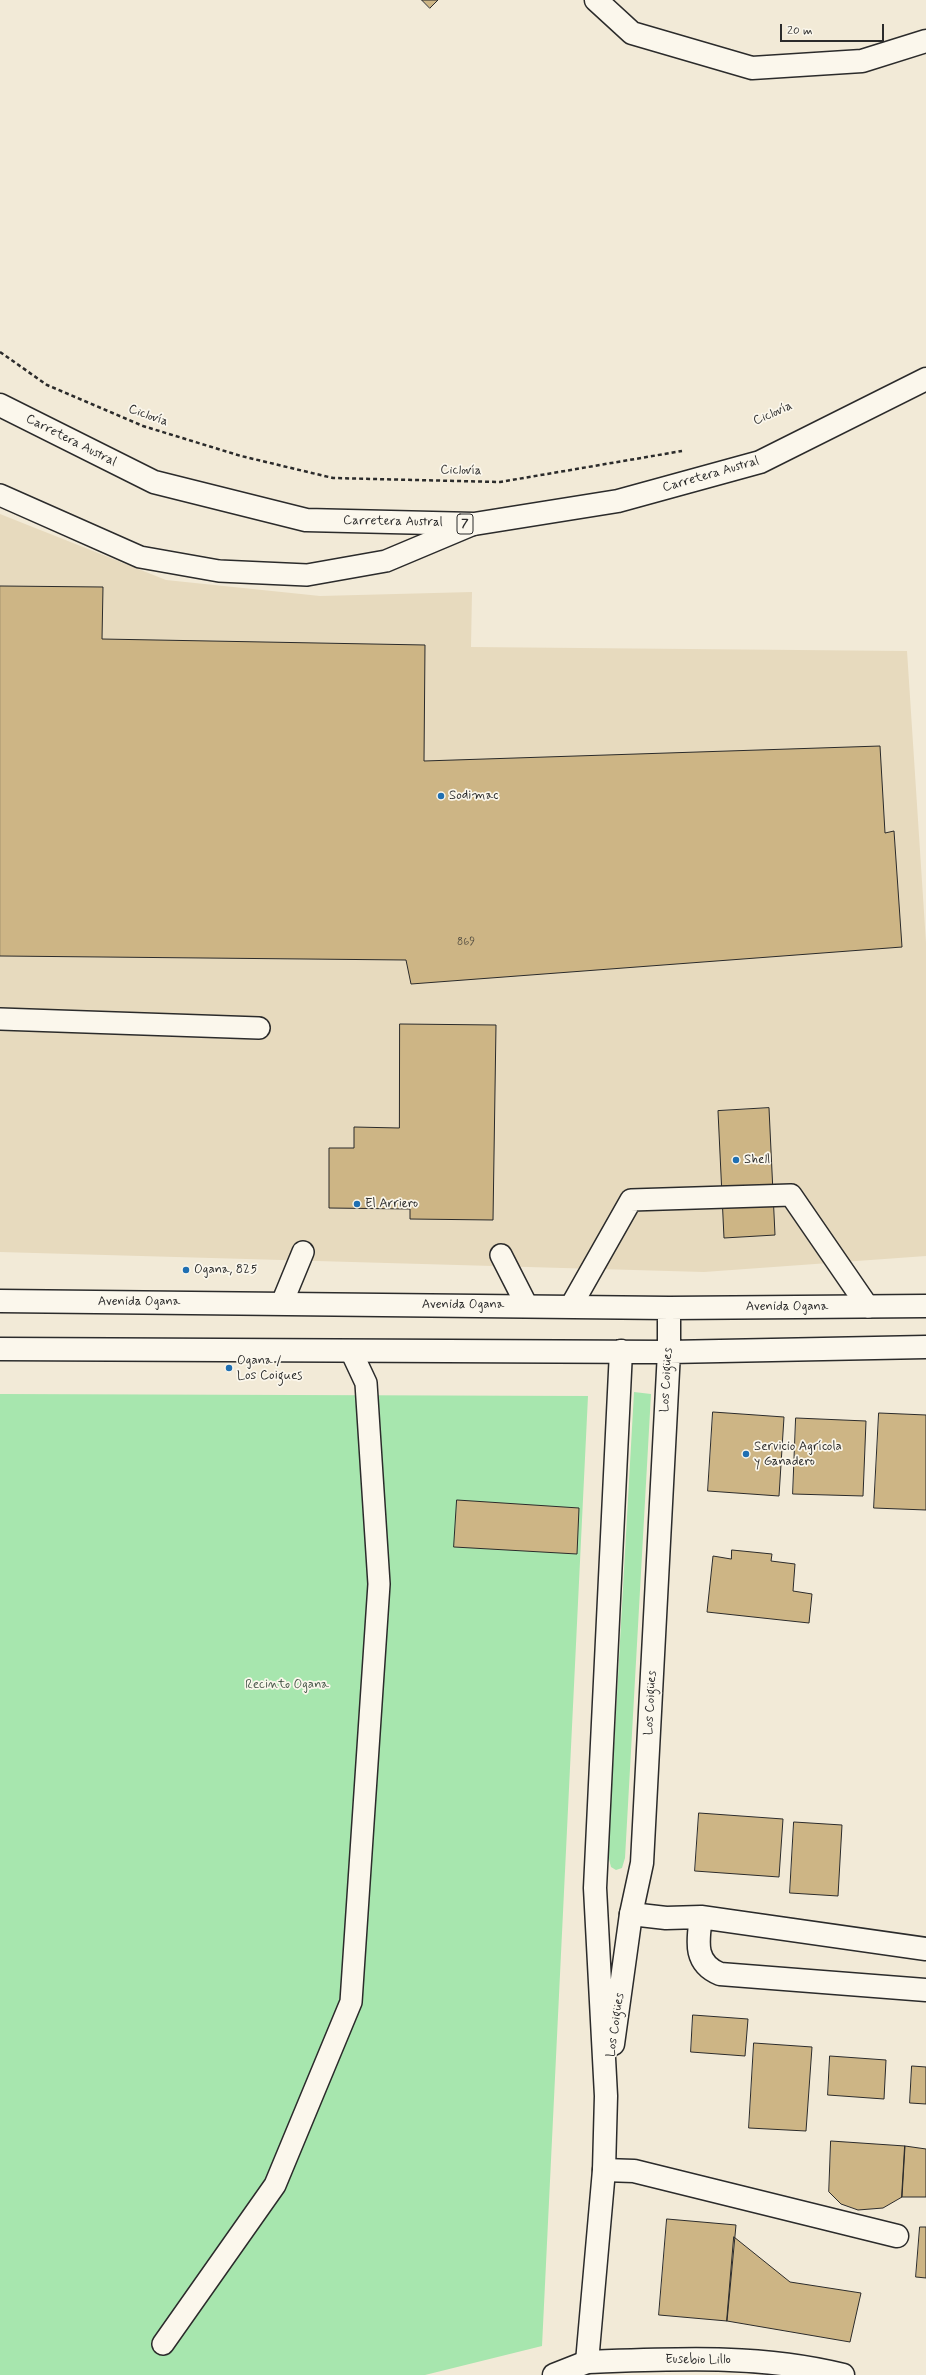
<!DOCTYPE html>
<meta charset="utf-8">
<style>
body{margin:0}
#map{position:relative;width:926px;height:2375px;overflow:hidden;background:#f2ead7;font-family:Mynerve,sans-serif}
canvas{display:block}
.scale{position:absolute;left:780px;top:24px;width:104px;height:18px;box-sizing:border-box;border:2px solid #2b2b2b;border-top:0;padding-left:5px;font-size:12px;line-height:14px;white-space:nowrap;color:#2b2b2b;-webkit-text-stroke:3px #fbf7ec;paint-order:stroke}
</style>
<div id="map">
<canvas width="926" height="2375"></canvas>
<div class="scale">20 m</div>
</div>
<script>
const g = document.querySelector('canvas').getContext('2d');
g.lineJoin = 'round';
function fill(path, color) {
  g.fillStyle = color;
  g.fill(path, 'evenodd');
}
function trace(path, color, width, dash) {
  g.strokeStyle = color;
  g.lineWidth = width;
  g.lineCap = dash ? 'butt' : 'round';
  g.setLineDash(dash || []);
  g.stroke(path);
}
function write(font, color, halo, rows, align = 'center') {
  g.font = font + ' Mynerve,sans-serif';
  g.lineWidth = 3.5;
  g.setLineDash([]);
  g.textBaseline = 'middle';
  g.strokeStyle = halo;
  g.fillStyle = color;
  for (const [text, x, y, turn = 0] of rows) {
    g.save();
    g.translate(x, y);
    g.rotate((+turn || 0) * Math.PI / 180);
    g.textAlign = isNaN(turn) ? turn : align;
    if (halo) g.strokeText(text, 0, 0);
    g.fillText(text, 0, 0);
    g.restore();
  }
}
const built = new Path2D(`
 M0,514L166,580L320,596L472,592L471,647L907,651L926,943V1256L704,1272L0,1252Z`);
const green = new Path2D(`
 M634,1392L651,1394L625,1858L622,1868L616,1870L611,1867L608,1855Z
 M0,1394L588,1396L542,2346L425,2375H0Z`);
const building = new Path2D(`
 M422,0H438L430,8Z
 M0,586L103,587L102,639L425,645L424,761L880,746L885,833L894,831L902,947L411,984L406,960L0,956Z
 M400,1024L496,1025L493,1220L410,1219V1209L329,1208V1148H354V1127L399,1128Z
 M769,1108L775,1235L724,1238L718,1111Z
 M713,1412L784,1417L779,1496L708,1491Z
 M879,1413L926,1415V1510L874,1508Z
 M796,1418L866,1421L863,1496L793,1494Z
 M457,1500L579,1508L577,1554L454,1547Z
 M732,1550L772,1554L771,1561L795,1564L793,1591L812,1594L809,1623L707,1612L713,1556L731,1559Z
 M699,1813L783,1819L779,1877L695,1871Z
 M794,1822L842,1825L838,1896L790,1893Z
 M693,2015L748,2019L745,2056L691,2052Z
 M754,2043L812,2047L806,2131L749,2128Z
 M830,2056L886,2060L884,2099L828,2095Z
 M912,2066L926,2067V2104L910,2103Z
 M831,2141L905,2146L902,2197L883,2208L858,2210L841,2204L829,2192Z
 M905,2146L926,2149V2197H902Z
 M667,2219L736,2225L727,2321L659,2315Z
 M920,2227H926V2278L916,2277Z
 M734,2237L790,2282L861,2293L850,2342L727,2321Z`);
const path = new Path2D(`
 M0,352L47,385L143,426L241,456L333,478L500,482L682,451`);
const lane = new Path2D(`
 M0,495L140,557L219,571L307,575L386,561L474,524
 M0,1019L259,1028
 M501,1255L527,1306
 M282,1303L303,1252
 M571,1306L631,1200L791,1195L868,1307
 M163,2344L275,2185L351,2002L379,1584L366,1383L351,1351`);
const street = new Path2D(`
 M631,1914L666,1918L701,1917L926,1949
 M701,1917C698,1940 693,1963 720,1974L926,1990
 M604,2170L634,2171L897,2236
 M554,2375L587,2362`);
const secondary = new Path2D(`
 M596,0L632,33L752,68L862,61L926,41`);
const primary = new Path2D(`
 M0,1301L669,1308L926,1306
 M0,1349L669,1352L926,1347
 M621,1351L595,1888L606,2096L604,2170L587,2362C673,2359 759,2354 843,2375
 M613,2044L631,1914L642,1863L669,1352V1308`);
const highway = new Path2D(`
 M0,405L154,482L306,520L474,524L618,501L760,462L926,379`);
const markers = [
 [441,796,4,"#1f6fb2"],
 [736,1160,4,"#1f6fb2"],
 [357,1204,4,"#1f6fb2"],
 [186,1270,4,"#1f6fb2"],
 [229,1368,4,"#1f6fb2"],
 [746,1454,4,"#1f6fb2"]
];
const numberNames = [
 ["869",466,943]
];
const shields = [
 [465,524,16]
];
const shieldNames = [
 ["7",465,524]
];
const streetNames = [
 ["Ciclovía",773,414,-24],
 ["Ciclovía",148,416,20],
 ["Carretera Austral",71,441,27],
 ["Ciclovía",461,471,1],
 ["Carretera Austral",711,475,-16],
 ["Carretera Austral",393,522,1],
 ["Avenida Ogana",139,1302],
 ["Avenida Ogana",463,1305],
 ["Avenida Ogana",787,1307],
 ["Los Coigües",667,1380,-87],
 ["Los Coigües",651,1703,-87],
 ["Los Coigües",616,2025,-82],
 ["Eusebio Lillo",698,2360]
];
const poiNames = [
 ["Sodimac",449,796],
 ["Shell",744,1160],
 ["El Arriero",365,1204],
 ["Ogana, 825",194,1270],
 ["Ogana /",237,1361],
 ["Los Coigues",237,1376],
 ["Servicio Agrícola",754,1447],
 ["y Ganadero",754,1462]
];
const parkNames = [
 ["Recinto Ogana",287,1685]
];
fill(built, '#e7dabe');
fill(green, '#a7e6ae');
fill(building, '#cdb585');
trace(building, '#2b2b2b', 1);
trace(lane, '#2b2b2b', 24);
trace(street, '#2b2b2b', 25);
trace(secondary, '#2b2b2b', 25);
trace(primary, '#2b2b2b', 25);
trace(highway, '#2b2b2b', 25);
trace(path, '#2b2b2b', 2.5, [4, 3]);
trace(lane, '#fbf7ec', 21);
trace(street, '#fbf7ec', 22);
trace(secondary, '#fbf7ec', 22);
trace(primary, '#fbf7ec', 22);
trace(highway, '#fbf7ec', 22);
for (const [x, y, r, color] of markers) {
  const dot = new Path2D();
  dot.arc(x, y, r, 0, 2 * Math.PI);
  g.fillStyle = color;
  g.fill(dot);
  trace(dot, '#fbf7ec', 1.5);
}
write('11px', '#544e42', null, numberNames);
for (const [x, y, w] of shields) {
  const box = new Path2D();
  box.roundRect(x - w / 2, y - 10, w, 20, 3);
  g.fillStyle = '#fbf7ec';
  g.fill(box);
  trace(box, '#2b2b2b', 1);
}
write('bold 12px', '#2b2b2b', null, shieldNames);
write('13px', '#2b2b2b', '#fbf7ec', streetNames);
write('13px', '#2b2b2b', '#fbf7ec', poiNames, 'left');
write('13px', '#4a5a4c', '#fbf7ec', parkNames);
</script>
